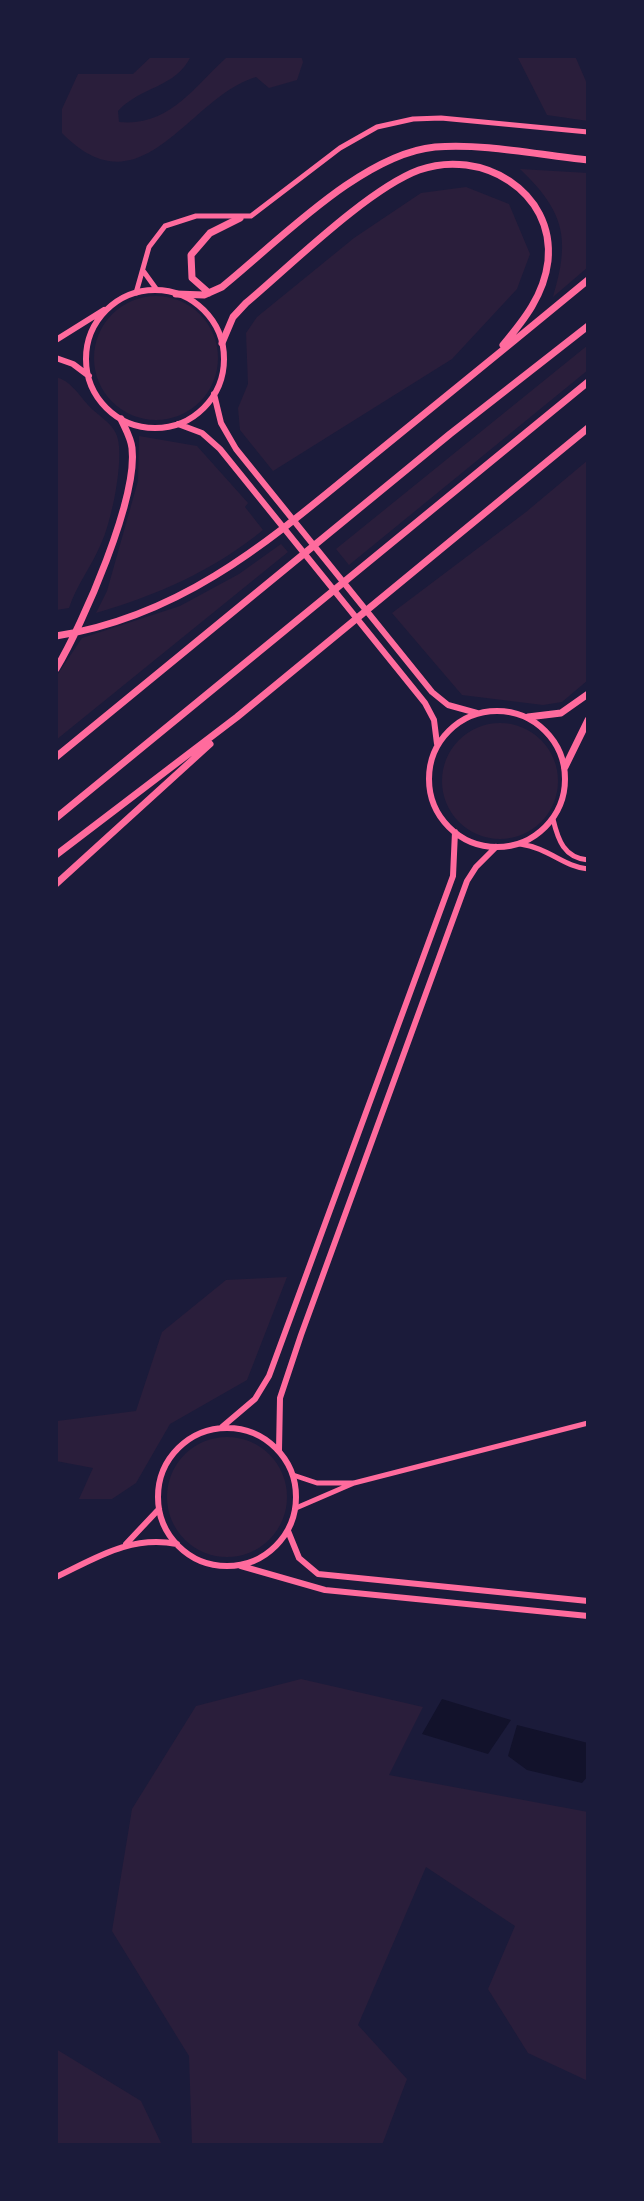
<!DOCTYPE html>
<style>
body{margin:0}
#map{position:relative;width:644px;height:2201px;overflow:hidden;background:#1b1b3a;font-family:"Space Grotesk",sans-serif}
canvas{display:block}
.frame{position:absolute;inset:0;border:58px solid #1b1b3a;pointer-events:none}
</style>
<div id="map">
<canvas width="644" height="2201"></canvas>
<div class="frame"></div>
</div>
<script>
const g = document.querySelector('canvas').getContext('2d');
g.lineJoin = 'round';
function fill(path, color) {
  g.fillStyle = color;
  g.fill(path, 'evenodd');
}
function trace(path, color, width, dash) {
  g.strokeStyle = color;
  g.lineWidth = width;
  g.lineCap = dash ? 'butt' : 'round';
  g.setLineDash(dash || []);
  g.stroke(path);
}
const green = new Path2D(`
 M152,56H191C176,88 141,86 118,111L119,122C169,127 194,87 226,58L301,56L303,62L297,80L269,88L256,77C188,97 142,215 62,133V109L78,74H133Z
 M517,56H575L588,86V121L547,115Z
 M520,169L588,173V267L553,297C571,238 564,211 520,169Z
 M466,187L509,204L530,254L517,289L452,359L273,471L240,430L238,408L248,384L246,333L257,317L354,238L421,193Z
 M94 358a62 62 0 1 1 124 0a62 62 0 1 1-124 0Z
 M588,345V370L349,565L336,549Z
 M56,377C71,381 78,394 88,405C98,416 112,422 117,436C125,458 111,525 100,546C91,567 76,586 69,608L56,610Z
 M139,436L197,446L248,503L245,507L263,530C213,571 157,595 96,613L107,591L138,481Z
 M588,460V680L562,702L543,705L462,695L392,613L526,512Z
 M281,544L288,552L56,740V677L82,638L180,606L239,574Z
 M442 781a58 58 0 1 1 116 0a58 58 0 1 1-116 0Z
 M287,1277L247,1380L170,1424L136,1483L112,1499H79L93,1468L56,1461V1414L57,1421L136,1411L162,1332L226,1280Z
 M167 1497a60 60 0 1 1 120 0a60 60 0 1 1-120 0Z
 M301,1679L423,1707L389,1775L588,1812V2081L528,2053L488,1989L515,1926L426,1867L358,2025L407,2079L382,2145H192L189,2056L112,1931L132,1809L196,1706Z
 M56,2049L141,2101L162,2145H56Z`);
const water = new Path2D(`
 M442,1699L511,1720L488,1754L422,1734Z
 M517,1725L588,1743V1776L582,1783L527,1770L508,1756Z`);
const tertiary = new Path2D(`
 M144,272L157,290
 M136,293L149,247L165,226L196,216H251L340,148L377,127L413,119L441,118L588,132
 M553,819C558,840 564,858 588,860
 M520,844C549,848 564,867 588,869
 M293,1475L317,1483H353
 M296,1508L354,1483L588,1423`);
const secondary = new Path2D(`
 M86 359a69 69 0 1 1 138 0a69 69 0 1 1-138 0Z
 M56,340L104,310
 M56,358L73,364L89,376
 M214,394L221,423L236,449L432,692L448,705L477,713
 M178,424L202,433L220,449L425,703L434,720L437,744
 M429 779a68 68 0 1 1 136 0a68 68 0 1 1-136 0Z
 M222,1427L255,1399L269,1376L453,876L455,832
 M158 1497a69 69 0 1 1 138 0a69 69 0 1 1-138 0Z
 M279,1450L280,1398L301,1335L467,881L476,867L496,847
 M288,1531L299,1558L318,1574L588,1601
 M126,1544L159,1509
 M241,1566L325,1590L588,1616
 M56,1577C96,1558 130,1535 177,1544`);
const motorway = new Path2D(`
 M209,293L192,278L191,255L210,233L240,218
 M176,294L204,295L222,287C279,241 362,154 435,147C485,143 538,155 588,160
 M222,343L233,317L246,303C291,265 368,189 419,170C481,148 555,191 548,261C544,295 524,320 503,345
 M56,636C190,615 279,532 380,450C449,394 519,337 588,280
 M56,669C83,624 138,498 132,448C131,438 125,428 121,419
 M528,717L561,713L588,694
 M56,757L450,434L588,326
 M565,767L588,720
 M56,818L588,382
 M56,855L237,717L588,428
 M56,884L210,744`);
fill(green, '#2a1e3b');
fill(water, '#12122b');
trace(tertiary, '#ff6b9d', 5);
trace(secondary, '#ff6b9d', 6);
trace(motorway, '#ff6b9d', 7);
</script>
